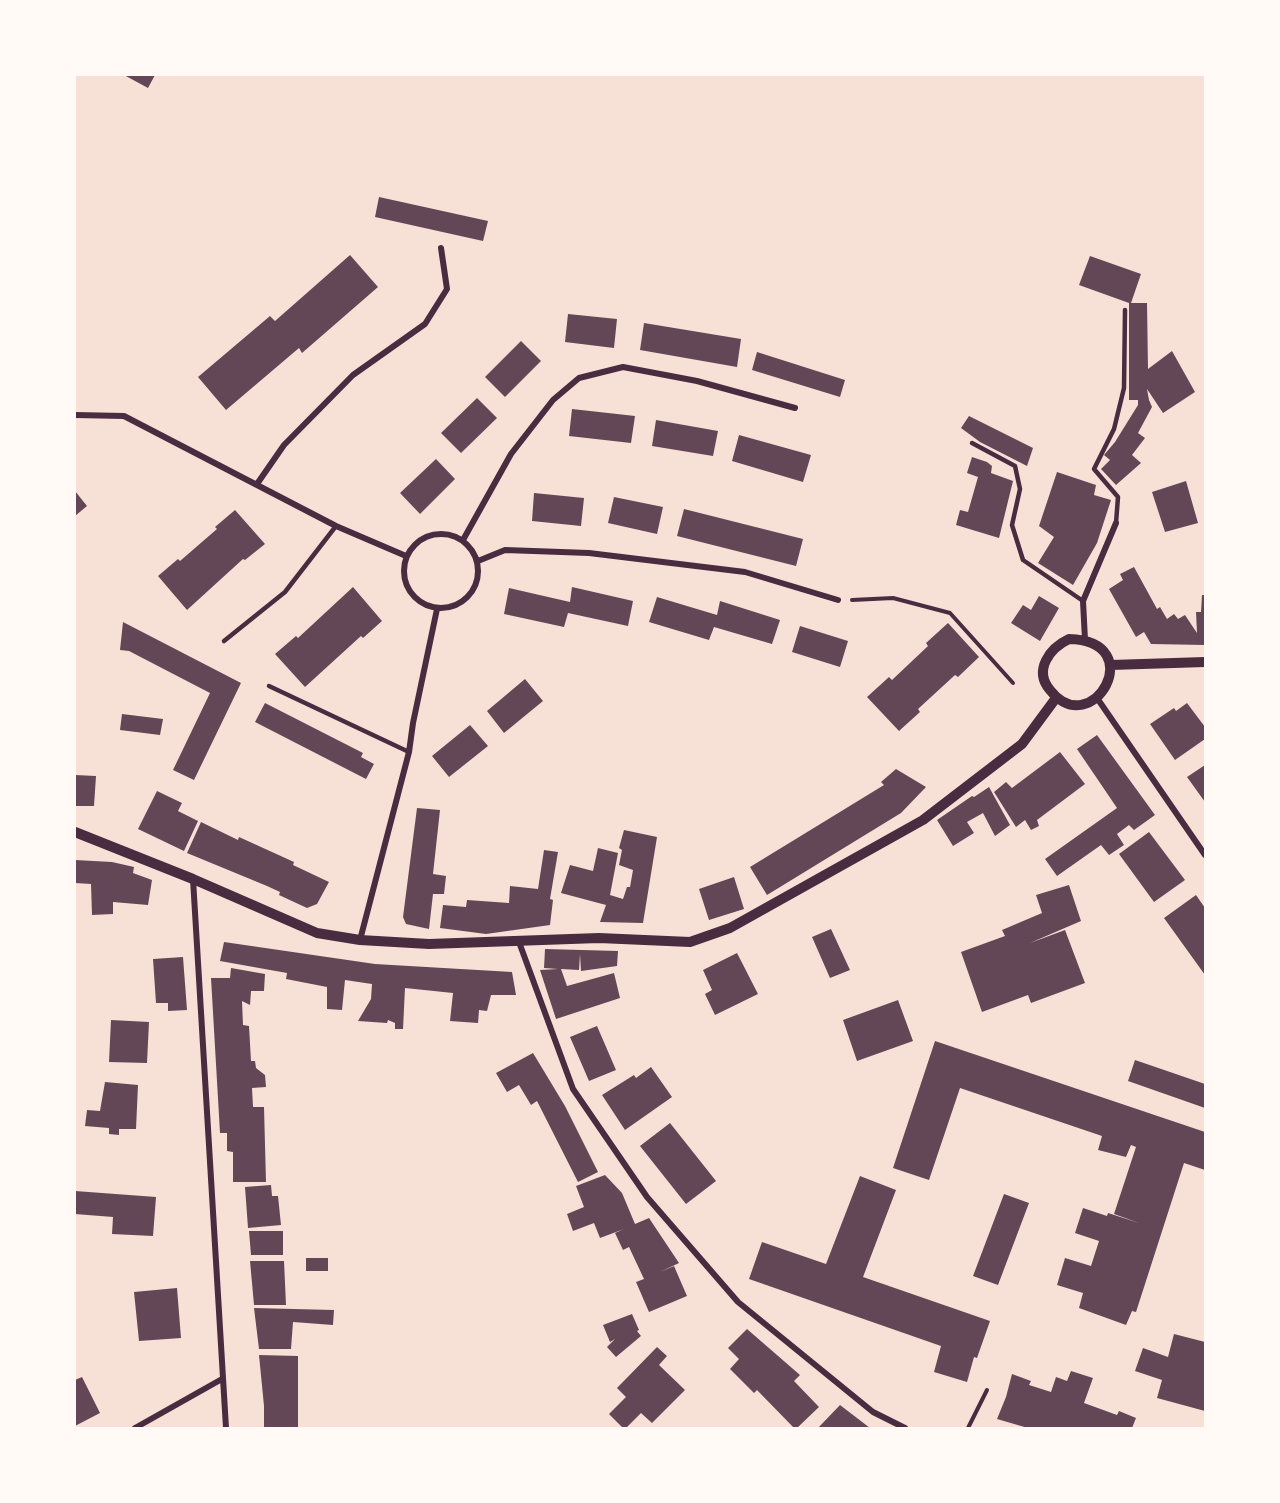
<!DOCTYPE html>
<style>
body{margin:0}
#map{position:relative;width:1280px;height:1503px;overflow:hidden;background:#f7e1d7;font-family:Arial,sans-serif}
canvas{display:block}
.frame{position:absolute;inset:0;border:76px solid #fffaf5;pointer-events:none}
</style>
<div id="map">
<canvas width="1280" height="1503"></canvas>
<div class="frame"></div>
</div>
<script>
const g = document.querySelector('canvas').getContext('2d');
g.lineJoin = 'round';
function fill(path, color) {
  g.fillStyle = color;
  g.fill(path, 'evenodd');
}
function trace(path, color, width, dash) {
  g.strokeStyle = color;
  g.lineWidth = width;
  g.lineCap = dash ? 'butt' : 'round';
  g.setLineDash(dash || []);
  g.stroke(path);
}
const building = new Path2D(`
 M124,75H155L148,88Z
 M379,197L488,221L483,241L375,217Z
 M350,255L378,287L302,353L299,348L226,410L198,377L270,316L275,321Z
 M1090,256L1141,274L1131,303H1147L1148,369L1172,351L1195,392L1163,413L1147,389L1149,400L1152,407L1138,433L1145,438L1132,455L1141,463L1116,485L1101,469L1110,460L1104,455L1115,442L1138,405V400H1129V303L1079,285Z
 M568,314L617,319L614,348L565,342Z
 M644,323L741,339L737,367L640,350Z
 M521,341L541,361L505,397L485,377Z
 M757,352L845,380L840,397L752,370Z
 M477,398L497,418L461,453L441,433Z
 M572,409L635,416L631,443L569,436Z
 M969,416L1033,448L1027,466L980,442L961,428Z
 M656,420L718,431L713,456L652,446Z
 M739,435L811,455L803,482L732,461Z
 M972,457L987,462L992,466L991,473L1013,481L999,538L956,525L960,510L968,512L978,477L967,473Z
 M436,459L455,479L420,514L400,493Z
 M1057,472L1096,485L1094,495L1111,500L1097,543L1073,585L1038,563L1054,537L1039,526Z
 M1186,481L1198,523L1165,532L1152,492Z
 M75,491L87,506L75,516Z
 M534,493L584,498L581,526L532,521Z
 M614,497L663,507L657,534L608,523Z
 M684,509L803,539L796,566L677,536Z
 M235,510L265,544L245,560L243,559L187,610L158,576L178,559L180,561L217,529L215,527Z
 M1134,567L1157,609L1160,607L1167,619L1174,614L1178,619L1185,615L1197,633L1196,612H1201L1202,595H1205V645L1151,644L1144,632L1136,637L1109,589L1123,580L1120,574Z
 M353,587L382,621L363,638L361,636L305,687L275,654L296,636L298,638Z
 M572,587L633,601L628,626L568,613L564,627L504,614L509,588L570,602Z
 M1039,596L1059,608L1040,641L1011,623L1023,605L1031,610Z
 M657,597L717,615L720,601L780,620L772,644L714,627L709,640L649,622Z
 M123,622L241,683L194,780L173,770L210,693L129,651L120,650Z
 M948,623L979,657L958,677L955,675L918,709L920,712L899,731L867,697L889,677L892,680L928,646L926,643Z
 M800,626L848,641L840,667L792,652Z
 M525,679L543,701L504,733L487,711Z
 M265,703L363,753L361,757L374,764L366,779L255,722Z
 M1187,703L1205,727V739L1175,760L1150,724L1174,708L1176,711Z
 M122,714L163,719L160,735L120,730Z
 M470,725L488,746L449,777L432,756Z
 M1097,735L1155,815L1134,830L1129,825L1117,834L1124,845L1109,855L1101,845L1057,876L1045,859L1117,808L1077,749Z
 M1060,752L1085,784L1037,820L1039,826L1031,830L1025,820L1016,827L994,792L1006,782L1012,788Z
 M1205,765V802L1187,777Z
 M896,769L926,787L901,813L767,895L750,867L884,785L881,782Z
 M75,775L96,776L94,806H75Z
 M989,787L1010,825L995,836L983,813L967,822L974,833L953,846L937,820L972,796L974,797Z
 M157,791L182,803L178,811L198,821L184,851L138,829Z
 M417,808L440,810L433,874L446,876L444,894H433L429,929L406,924L403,917Z
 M201,822L238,840L239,837L294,862L293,865L329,882L317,904L307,908L279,895L280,892L267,886L187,853Z
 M624,830L657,837L643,923L600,922L606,905L561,893L570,865L593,871L598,848L618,853L610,895L623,899L627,887H630L633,870L619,865L622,850L619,848Z
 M1149,832L1185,880L1154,902L1119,854Z
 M544,850L558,852L550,899L553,900L550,925L486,934L440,928L443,905L466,907L467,900L509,903L510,886L538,889Z
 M75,860L112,862L134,867L133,873L152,880L148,905L113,902V914L92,915L91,884L75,883Z
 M734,877L744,909L709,920L699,889Z
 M1069,885L1081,921L1030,943L1065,930L1085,983L1031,1003L1028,995L982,1012L961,952L1005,936L1002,930L1042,913L1036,895Z
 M1196,895L1205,908V975L1164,918Z
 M831,929L850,970L830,978L812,937Z
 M224,942L375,964L512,972L516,995H491L487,1011L479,1010L478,1023L450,1021L453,993L405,988L403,1029H395V1023L388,1020L387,1023L358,1021L371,999L372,984L345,980L342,1010L327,1009V987L286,979L287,973L220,961Z
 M545,949L618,951L617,966L581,971L580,954L579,970L561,969L567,986L614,973L620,998L556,1019L540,970L558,969L544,968Z
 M737,953L758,994L715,1015L705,994L712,990L703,970Z
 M183,957L187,1010L168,1011V1003H156L153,959Z
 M231,968L265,974L264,991H251L250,1005L242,1001L243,1025L249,1026L251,1061H255L256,1068L265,1075L266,1087L252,1088L253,1107H264L266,1182H233V1152L227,1151V1133H220L211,978H230Z
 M898,1000L913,1041L857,1061L843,1020Z
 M111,1020L149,1022L147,1063L109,1062Z
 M597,1026L616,1070L589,1081L570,1037Z
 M935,1041L1205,1132V1170L1184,1163L1136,1312L1132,1311L1126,1325L1079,1308L1083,1293L1057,1285L1065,1258L1091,1266L1099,1241L1075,1233L1083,1208L1107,1216L1108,1213L1139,1223L1114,1214L1136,1147L1131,1145L1126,1157L1098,1150L1102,1136L960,1088L929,1180L893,1168Z
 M533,1053L565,1106L598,1172L578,1182L537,1101L531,1105L519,1085L507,1092L496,1073Z
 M1135,1060L1205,1084V1108L1128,1081Z
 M651,1067L672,1097L625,1130L602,1095L634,1075L636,1078Z
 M105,1082L138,1085L136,1129H119V1135L109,1134V1128L85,1126L87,1110L100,1111Z
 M670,1123L716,1181L686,1204L640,1146Z
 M605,1175L622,1193L635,1224L649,1218L679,1263L660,1272L674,1266L687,1296L649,1312L636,1282L644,1279L629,1247L623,1250L615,1233L624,1229L600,1238L594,1223L573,1231L567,1214L584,1207L576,1186Z
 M860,1176L896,1190L863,1277L990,1321L977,1358L974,1357L967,1382L934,1372L941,1346L749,1279L762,1242L826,1264Z
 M271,1185L272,1196H278L281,1225L248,1228L245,1187Z
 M75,1191L156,1197L153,1236L112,1234L113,1217L75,1214Z
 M1004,1194L1029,1203L998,1285L973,1276Z
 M249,1231H283V1255H251Z
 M306,1258H328V1271H306Z
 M250,1261H284L286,1305H254Z
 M177,1288L181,1338L139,1341L134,1292Z
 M254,1308L334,1310L333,1325L293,1322L291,1349H259Z
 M632,1314L639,1330L637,1331L641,1336L616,1357L607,1347L615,1339L610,1342L603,1325Z
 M747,1329L800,1375L794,1381L819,1407L797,1428H794L757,1390L754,1393L730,1369L739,1359L728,1348Z
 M1174,1334L1205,1342V1411L1157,1398L1162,1380L1135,1371L1143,1348L1168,1357Z
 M657,1347L667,1356L659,1365L685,1390L652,1423L641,1413L626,1428H623L609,1414L626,1397L617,1388Z
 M259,1355L298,1356V1428H264V1406Z
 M1071,1371L1093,1378L1084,1403L1117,1415L1119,1411L1136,1418L1132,1428H1028L997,1419L1006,1397L1012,1374L1031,1381L1029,1385L1051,1392L1056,1377L1067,1381Z
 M82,1377L100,1413L75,1426V1380Z
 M840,1405L870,1428H818Z`);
const path = new Path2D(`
 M852,600L893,598L950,613L1013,683
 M968,1428L987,1390`);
const service = new Path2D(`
 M972,443L1015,466L1020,489L1012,525L1023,560L1083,601
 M1116,523L1118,497L1094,469L1114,429L1124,388L1125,310
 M224,641L285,592L336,526
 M269,686L409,752`);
const minor = new Path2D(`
 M75,415L124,416L336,526L406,556
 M257,484L284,445L353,375L425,324L447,289L441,248
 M404 571a37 37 0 1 1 74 0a37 37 0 1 1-74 0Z
 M463,540L511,454L553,400L579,378L623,367L697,381L795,408
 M478,561L505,550L589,553L745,572L838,600
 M1085,640L1083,601L1116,523
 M1097,698L1205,855
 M193,879L226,1428
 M360,940L409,752L413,723L437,609
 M519,942L573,1089L647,1197L738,1302L873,1412L905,1428
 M135,1428L222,1379`);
const tertiary = new Path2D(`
 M1069,639C1151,641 1092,743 1050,690C1033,670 1050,648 1069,639Z
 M1111,665L1205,662
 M75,832L193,879L317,933L360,940L429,944L599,938L690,942L730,928L923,820L1022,744L1056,698`);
fill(building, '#644757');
trace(path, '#4a2c40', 4);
trace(service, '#4a2c40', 4.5);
trace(minor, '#4a2c40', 6);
trace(tertiary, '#4a2c40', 10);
</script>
